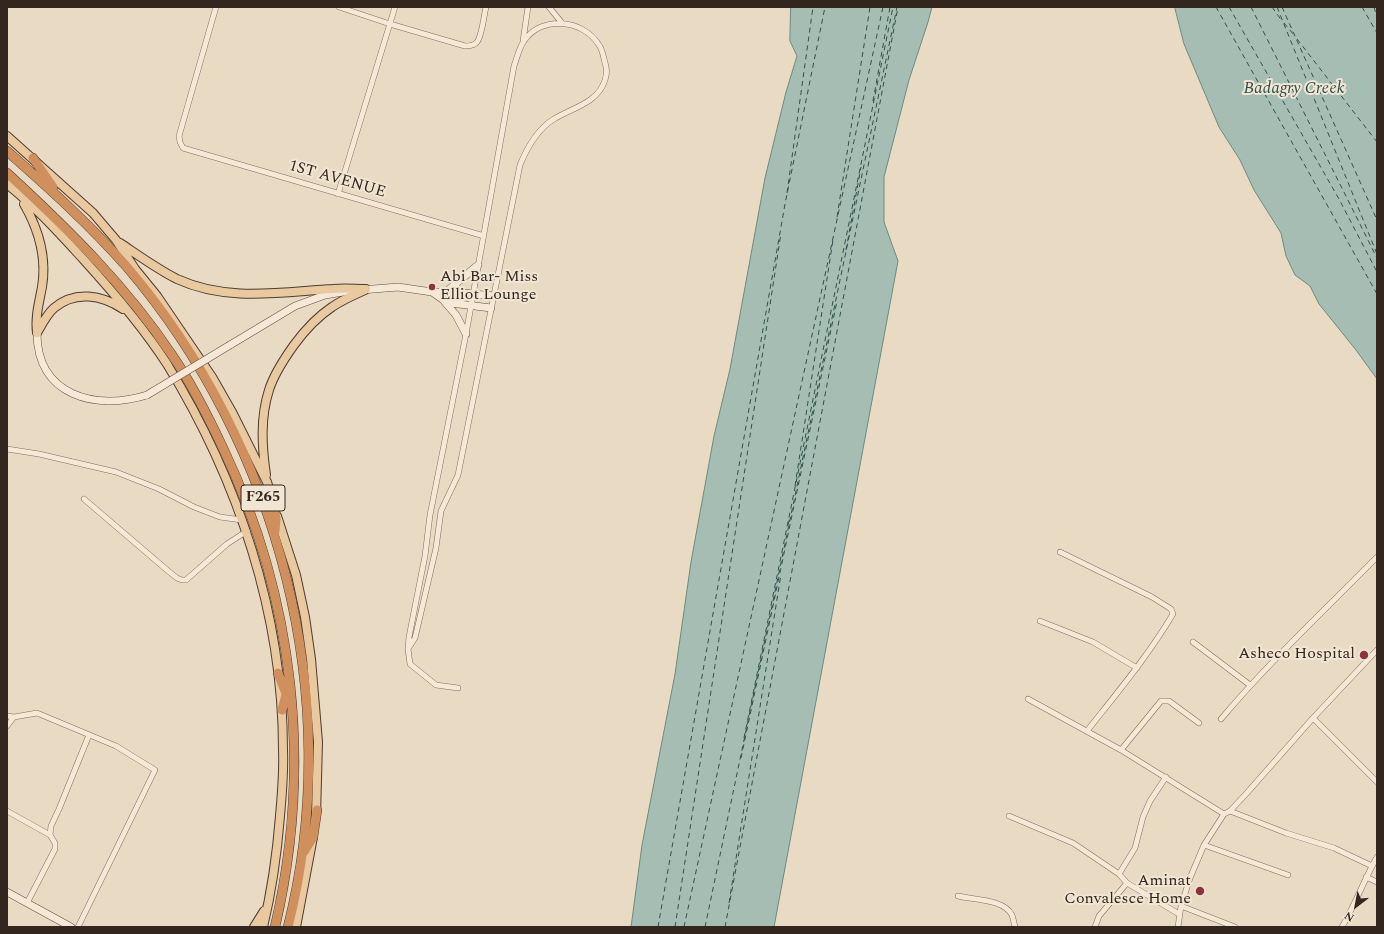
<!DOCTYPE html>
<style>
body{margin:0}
#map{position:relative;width:1384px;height:934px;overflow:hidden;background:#e9dac4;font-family:Spectral,serif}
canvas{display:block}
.frame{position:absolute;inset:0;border:8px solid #33261f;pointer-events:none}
.north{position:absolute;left:1336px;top:886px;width:40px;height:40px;-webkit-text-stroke:3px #f1e5d3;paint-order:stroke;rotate:212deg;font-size:11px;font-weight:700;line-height:16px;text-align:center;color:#33261f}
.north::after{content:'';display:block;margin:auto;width:14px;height:18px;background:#33261f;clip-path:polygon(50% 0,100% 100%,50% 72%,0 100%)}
</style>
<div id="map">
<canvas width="1384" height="934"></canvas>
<div class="frame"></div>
<div class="north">N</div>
</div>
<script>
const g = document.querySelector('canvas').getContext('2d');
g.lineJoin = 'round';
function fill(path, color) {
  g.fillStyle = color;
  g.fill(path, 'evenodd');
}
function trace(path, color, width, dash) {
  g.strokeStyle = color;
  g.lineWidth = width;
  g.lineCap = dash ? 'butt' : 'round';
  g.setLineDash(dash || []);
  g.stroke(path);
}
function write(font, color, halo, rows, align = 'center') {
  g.font = font + ' Spectral,serif';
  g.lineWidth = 4;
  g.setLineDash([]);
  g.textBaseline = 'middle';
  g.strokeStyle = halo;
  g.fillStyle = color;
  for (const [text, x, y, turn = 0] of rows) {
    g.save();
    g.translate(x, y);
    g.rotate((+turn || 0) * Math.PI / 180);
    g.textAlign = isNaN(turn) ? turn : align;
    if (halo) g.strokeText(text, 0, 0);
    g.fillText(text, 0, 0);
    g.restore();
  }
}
const water = new Path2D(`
 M791,7H932L928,22L909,80L884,177V222L898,261L774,927H631L642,845L675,674L691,562L714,436L730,369L765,178L786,92L797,56L790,41Z
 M1175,7H1377V379L1356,350L1319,304L1310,286L1295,275L1286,256L1281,233L1254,190L1240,160L1219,127L1184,44Z`);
const ferry = new Path2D(`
 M1216,7L1377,294
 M1229,7L1339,199L1377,272
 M1251,7L1377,258
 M1272,7L1282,21
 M1277,7L1377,254
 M1282,7L1377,220
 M1362,7L1377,33
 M1374,7L1377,17
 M1284,23L1294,35
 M1297,39L1377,142
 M873,101L890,7
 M787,193L813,7
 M837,217L870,7
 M846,250L861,167
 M795,486L833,240
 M788,525L790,517
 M744,738L893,7
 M741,758L837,301
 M729,903L781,574
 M658,927L785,204L825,7
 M675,927L781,233
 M684,927L883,7
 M705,927L897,7
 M725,927L898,7`);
const street = new Path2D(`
 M216,7L179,136L180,142L183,148L484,236
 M339,7L390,24L465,46C469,46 474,46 477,42C482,36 484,15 486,7
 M549,7L562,23
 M523,41L528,7
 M338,194L395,7
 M7,449L39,454L116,472L159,489L194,507L220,517L242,520
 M84,499L167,570L177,578L182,580H186L227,544L247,531
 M1060,552L1152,597L1171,609L1173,614C1148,656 1117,693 1087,731
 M1040,621L1093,642L1137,668
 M1193,642L1250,685
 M408,649L415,638L436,548L441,511L458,475L520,165C527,148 537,129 554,119C572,108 598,103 605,80C608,72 606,66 604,59C603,54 602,49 599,45C583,19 541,15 524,41C519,48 517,58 514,66L466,334L430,515L425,556L409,637L408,649L410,664L436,685L458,688
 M1028,699L1121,750L1224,814
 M7,716L14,717
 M1313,718L1377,782
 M1221,719C1270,661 1324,611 1377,557
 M7,726L14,717L37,713L116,746L155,770L78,927
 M1121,750L1161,701H1169L1199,723
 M1166,777L1150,801L1143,817L1135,848L1119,874L1127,883L1179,914
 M7,811L50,835
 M1230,811L1286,833L1334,848L1372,866
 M1009,816L1073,843L1119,874
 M1204,845L1288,875
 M1366,877L1377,882
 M958,896C974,900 1004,899 1012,915C1013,918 1014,923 1015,927
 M27,903L55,849V843L50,835L51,826L59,809L89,735
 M1181,906L1235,927
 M1095,927L1099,916L1127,883
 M1178,927L1181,906L1190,878L1204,845L1224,814L1230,811L1246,794L1313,718L1377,650
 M1342,927C1355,905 1364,880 1377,857`);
const secondary = new Path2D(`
 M361,290L398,287L432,292H453L494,296
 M432,292L442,299L451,303L491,308
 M446,292L478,265
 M444,301L456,315L466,334
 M37,333C37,396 96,411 147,395
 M230,345L295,306L325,295L349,291
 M7,892L71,927`);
const primary = new Path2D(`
 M7,136L93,213L116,240L135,269L157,296L212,377L232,412L267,482L274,505
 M7,184C35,206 60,234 84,260C114,293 143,327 167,364C238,480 283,613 283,750C284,772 282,794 280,816C277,854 272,890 263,927
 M24,204C39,230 47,257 42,287C39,303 35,317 37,333
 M120,243C138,255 157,269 177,279C227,302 280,292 333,289C344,288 355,289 366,289
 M37,333C42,324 47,314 54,308C75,290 102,295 123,309
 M266,475C262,447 260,418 269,390C274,374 284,359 294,345C305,330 317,317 332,307C342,300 354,295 365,290
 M277,516L296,575L305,617L311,659L318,742L316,816
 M254,927L264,911
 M296,927L313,837`);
const highway = new Path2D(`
 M7,151C49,188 90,225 127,267C279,445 346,698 288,927
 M33,158L53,187
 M7,173C68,229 126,286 172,355C192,384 208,416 223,448C294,598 313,765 275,927
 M273,500L276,519L275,531
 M278,673L287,696
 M282,710L287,691
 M304,852L313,837L317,810`);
const secondaryBridge = new Path2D(`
 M147,395L230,345`);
const markers = [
 [432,287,4,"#8a333e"],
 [1364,655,5,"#8a333e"],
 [1200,891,5,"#8a333e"]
];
const shields = [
 [263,498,44]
];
const shieldNames = [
 ["F265",263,498]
];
const streetNames = [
 ["1ST AVENUE",337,180,16]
];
const poiNames = [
 ["Abi Bar- Miss",440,278,"left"],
 ["Elliot Lounge",440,296,"left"],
 ["Asheco Hospital",1355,655],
 ["Aminat",1191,882],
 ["Convalesce Home",1191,900]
];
const waterNames = [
 ["Badagry Creek",1294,90]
];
fill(water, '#a5bdb3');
trace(water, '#6d8a7f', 1);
trace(ferry, '#30514b', 1, [5, 4]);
trace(street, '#826c5c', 6);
trace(secondary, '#634d40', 8);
trace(primary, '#503b30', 10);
trace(highway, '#503b30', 10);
trace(street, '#f5e8d6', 5);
trace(secondary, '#f5e8d6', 7);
trace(primary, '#e8c9a0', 8);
trace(highway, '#d0905d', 9);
trace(secondaryBridge, '#634d40', 8, []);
trace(secondaryBridge, '#f5e8d6', 7);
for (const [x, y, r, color] of markers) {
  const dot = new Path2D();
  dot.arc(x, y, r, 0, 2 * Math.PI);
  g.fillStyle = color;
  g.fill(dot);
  trace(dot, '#f1e5d3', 1.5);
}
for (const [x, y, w] of shields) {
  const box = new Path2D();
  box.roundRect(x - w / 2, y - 13, w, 26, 3);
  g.fillStyle = '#f1e5d3';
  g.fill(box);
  trace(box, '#33261f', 1);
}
write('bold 15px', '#33261f', null, shieldNames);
write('16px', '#33261f', '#f1e5d3', streetNames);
write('16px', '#33261f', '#f1e5d3', poiNames, 'right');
write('italic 17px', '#30514b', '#f1e5d3', waterNames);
</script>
